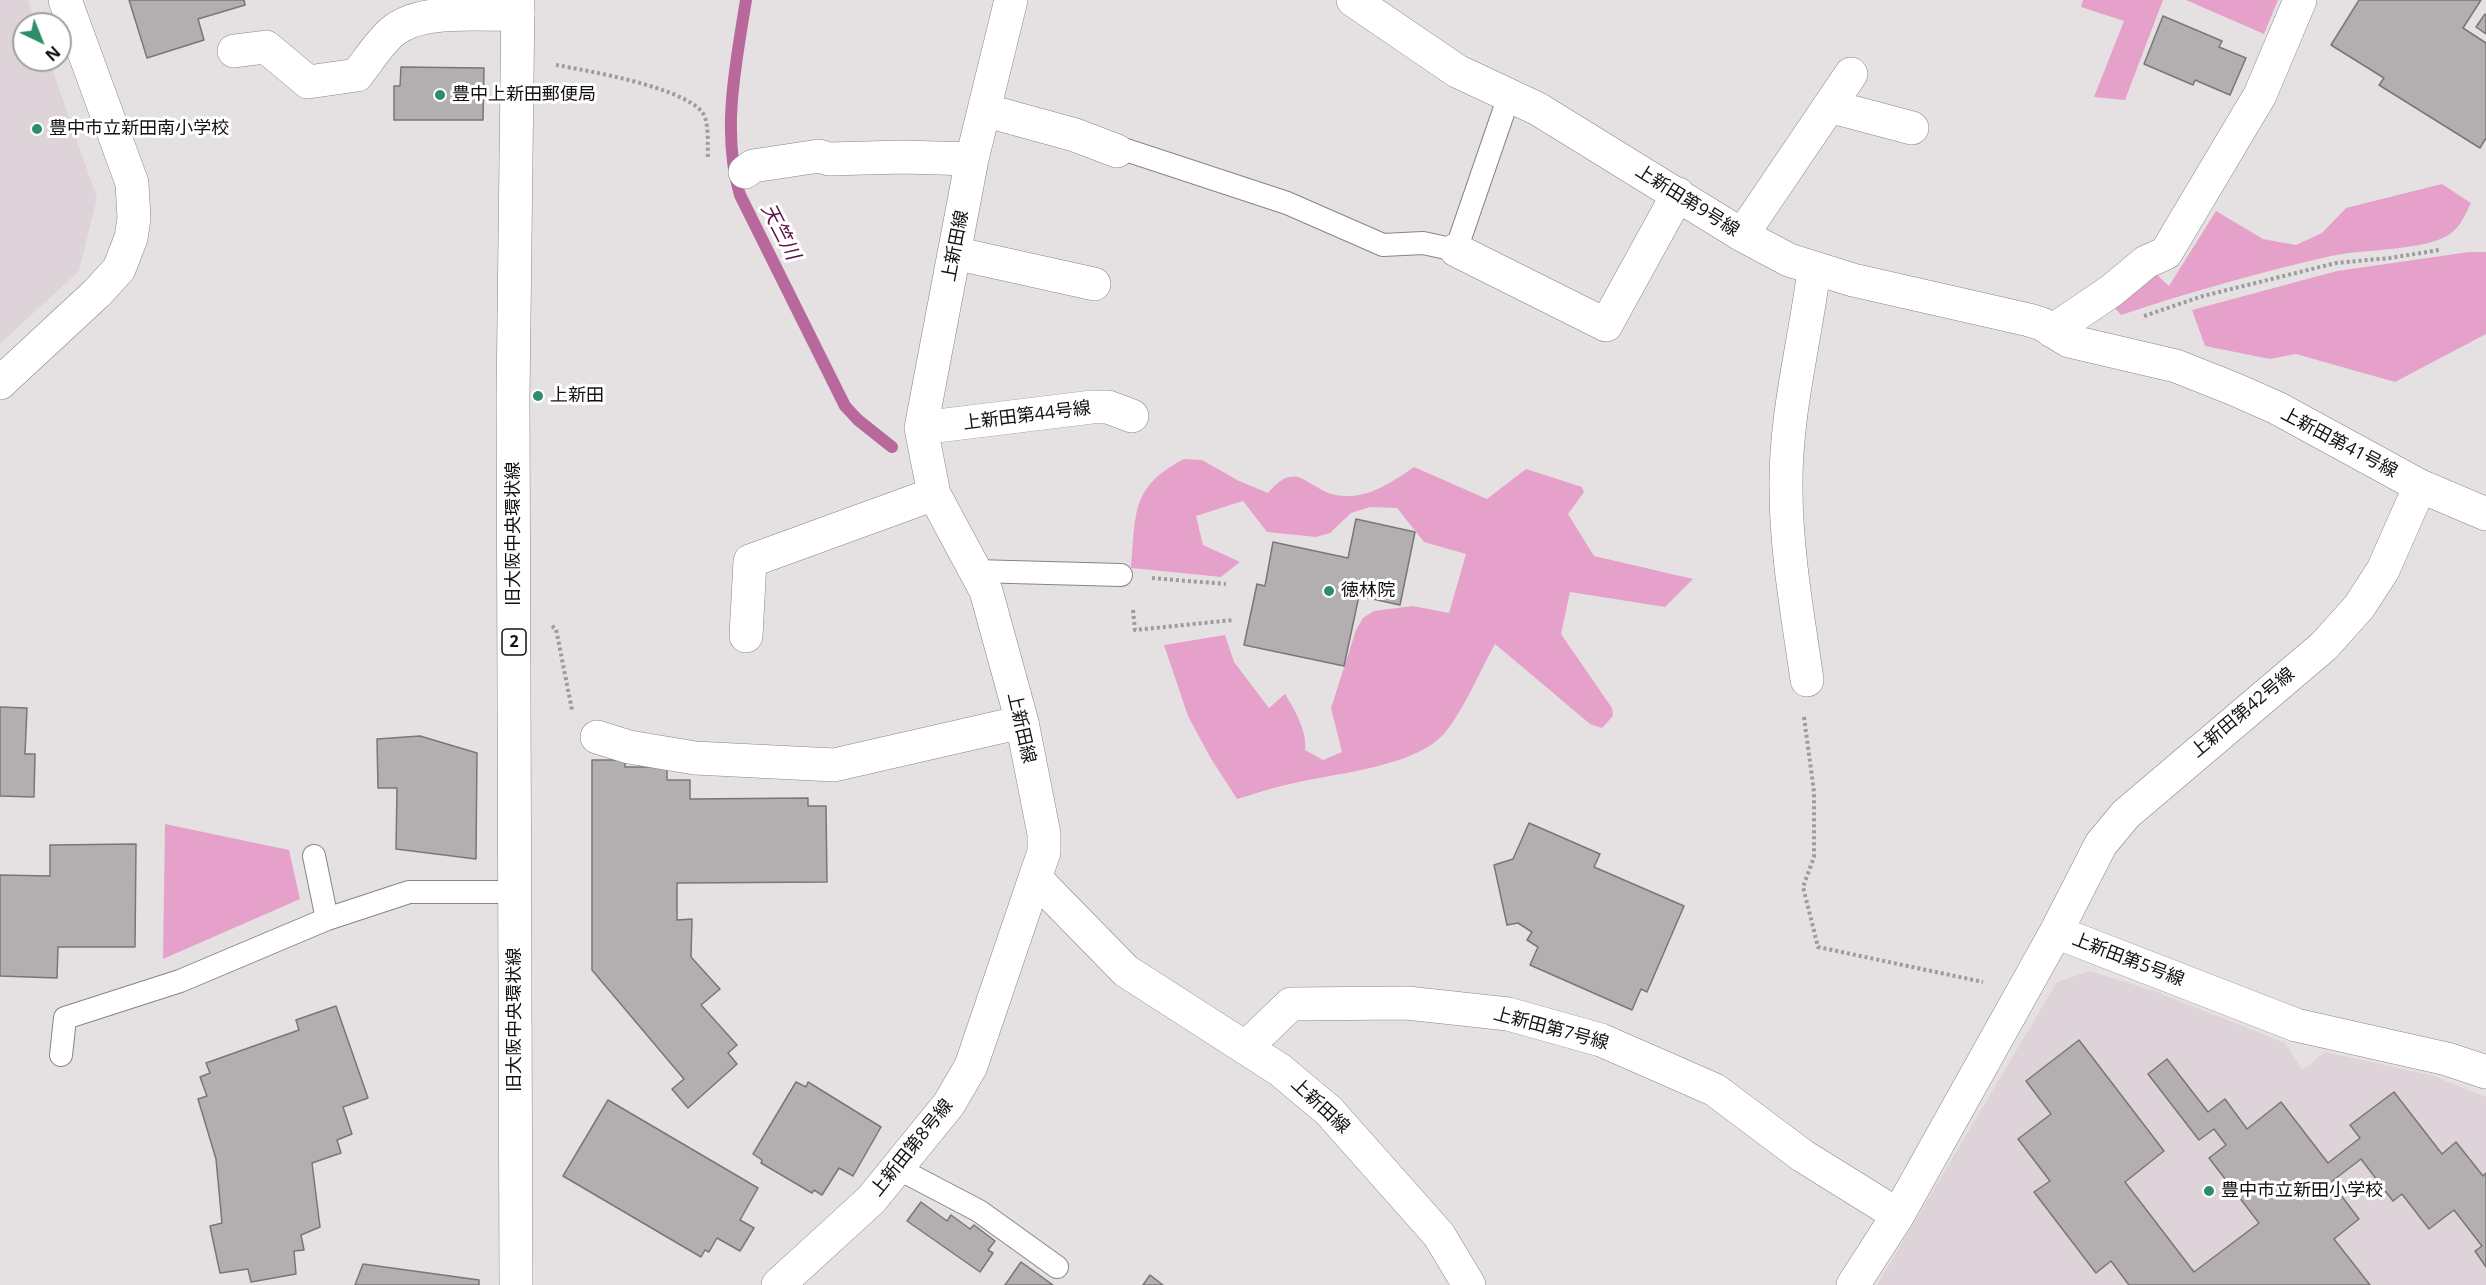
<!DOCTYPE html>
<meta charset="utf-8">
<style>
body{margin:0}
#map{position:relative;width:2486px;height:1285px;overflow:hidden;background:#e5e1e3;font-family:"Open Sans",sans-serif}
canvas{display:block}
.north{position:absolute;left:12px;top:12px;width:60px;height:60px;box-sizing:border-box;background:#fff;border:2px solid #a0a0a0;border-radius:50%;rotate:137deg;font-size:16px;font-weight:700;line-height:24px;text-align:center;color:#121112}
.north::after{content:'';display:block;margin:auto;width:21px;height:27px;background:#2d8d66;clip-path:polygon(50% 0,100% 100%,50% 72%,0 100%)}
</style>
<div id="map">
<canvas width="2486" height="1285"></canvas>
<div class="north">N</div>
</div>
<script>
const g = document.querySelector('canvas').getContext('2d');
g.lineJoin = 'round';
function fill(path, color) {
  g.fillStyle = color;
  g.fill(path, 'evenodd');
}
function trace(path, color, width, dash) {
  g.strokeStyle = color;
  g.lineWidth = width;
  g.lineCap = dash ? 'butt' : 'round';
  g.setLineDash(dash || []);
  g.stroke(path);
}
function write(font, color, halo, rows, align = 'center') {
  g.font = font + ' "Open Sans","Noto Sans JP",sans-serif';
  g.lineWidth = 6;
  g.setLineDash([]);
  g.textBaseline = 'middle';
  g.strokeStyle = halo;
  g.fillStyle = color;
  for (const [text, x, y, turn = 0] of rows) {
    g.save();
    g.translate(x, y);
    g.rotate((+turn || 0) * Math.PI / 180);
    g.textAlign = isNaN(turn) ? turn : align;
    if (halo) g.strokeText(text, 0, 0);
    g.fillText(text, 0, 0);
    g.restore();
  }
}
const built = new Path2D(`
 M0,0H28L36,24H24V60H49L97,198L79,271L0,344Z
 M2090,971L2154,991L2285,1043L2302,1070L2325,1052L2431,1075L2486,1097V1285H1877L2057,982Z`);
const green = new Path2D(`
 M2083,0H2163L2125,100L2094,97L2124,21L2081,7Z
 M2186,0H2278L2264,34Z
 M2442,184L2471,203C2464,217 2459,231 2443,238C2413,251 2364,249 2331,256C2260,272 2190,292 2121,315L2115,308L2154,272L2169,286L2216,211L2263,239L2296,245L2322,233L2346,208Z
 M2469,252H2486V334L2395,382L2296,354L2270,359L2205,346L2192,310L2337,271Z
 M1184,459L1202,460L1239,481L1268,493C1302,453 1308,499 1350,496C1374,495 1395,480 1414,467L1487,499L1526,469L1582,487L1584,492L1568,514L1594,556L1693,579L1665,607L1570,592L1561,634L1612,708L1613,716L1602,728L1590,724L1495,644C1481,669 1461,716 1442,736C1413,766 1339,773 1299,782C1278,786 1257,793 1237,799L1210,757L1188,716L1164,645L1225,635L1234,662L1269,708L1285,694C1294,708 1308,733 1305,750L1323,760L1342,752L1331,708L1356,630L1363,618L1374,611L1413,606L1449,613L1466,554L1424,542L1397,508L1370,507L1351,513L1330,533L1316,537L1267,532L1243,501L1196,516L1203,545L1240,562L1221,577L1131,568C1136,514 1130,487 1184,459Z
 M165,824L289,850L300,899L163,959Z`);
const stream = new Path2D(`
 M746,0C736,63 721,132 740,195L845,406L858,420L892,447`);
const building = new Path2D(`
 M129,0H244L245,5L198,19L204,40L147,58Z
 M2359,0H2481L2463,28L2486,43V138L2480,148L2379,85L2384,78L2331,45Z
 M2485,14L2486,15V34L2476,27Z
 M2163,16L2222,41L2219,47L2246,58L2230,95L2195,80L2193,85L2144,64Z
 M401,67L484,68L483,120H394V86H400Z
 M1356,519L1415,532L1400,605L1359,596L1344,666L1244,645L1257,584L1265,586L1273,542L1348,558Z
 M0,707L27,708L25,754H35L34,797L0,796Z
 M420,736L477,753L476,859L396,849L397,788H378L377,739Z
 M592,760H625V767H667V780H690V799L808,798V806H826L827,882L677,883V920L692,919L691,957L720,989L701,1005L737,1045L728,1053L737,1064L688,1108L672,1089L684,1079L592,970Z
 M1529,823L1600,854L1594,867L1684,906L1647,992L1641,989L1632,1010L1530,965L1538,947L1527,940L1532,932L1518,923L1507,925L1494,865L1513,859Z
 M136,844L135,947H58L57,978L0,976V875L50,876V845Z
 M336,1006L368,1098L343,1107L352,1134L337,1140L341,1153L312,1163L320,1227L301,1235L304,1250L294,1251L296,1274L251,1282L248,1269L220,1273L210,1226L222,1223L216,1159L198,1099L207,1096L200,1077L210,1073L206,1063L299,1030L296,1020Z
 M2079,1040L2164,1151L2125,1182L2194,1272L2259,1223L2209,1158L2226,1145L2214,1129L2199,1140L2148,1074L2167,1059L2208,1112L2225,1099L2247,1129L2281,1102L2328,1163L2360,1138L2350,1125L2394,1092L2442,1154L2456,1142L2483,1176L2486,1173V1267L2475,1251L2482,1246L2454,1210L2429,1229L2402,1194L2393,1201L2361,1159L2331,1182L2359,1219L2334,1239L2370,1285H2129L2111,1261L2096,1273L2034,1192L2050,1181L2018,1139L2051,1114L2026,1081Z
 M796,1082L806,1087L808,1082L881,1127L853,1176L839,1168L822,1195L814,1190L812,1193L761,1163L762,1160L753,1154Z
 M608,1100L758,1188L740,1220L754,1228L740,1251L717,1238L709,1252L705,1250L701,1257L563,1176Z
 M921,1202L947,1221L951,1215L970,1229L974,1225L995,1241L988,1250L993,1253L980,1272L907,1221Z
 M1021,1262L1053,1285H1005Z
 M363,1264L479,1280V1285H355Z
 M1150,1275L1163,1285H1143Z`);
const path = new Path2D(`
 M556,65C589,71 682,87 702,112C710,122 707,145 708,158
 M2144,316L2203,296L2336,263L2390,258L2439,250
 M1152,578L1226,584
 M1133,610L1135,630L1233,620
 M552,626L556,629L572,710
 M1804,717L1814,792V857L1803,887L1818,947L1983,982`);
const lane = new Path2D(`
 M1117,151L1126,150L1287,203L1383,245L1423,243L1456,250L1509,96
 M975,571L1121,575
 M314,856L327,919L409,892H514
 M61,1055L65,1018L180,981L327,919
 M899,1169L979,1211L1057,1267`);
const street = new Path2D(`
 M1011,0L972,159L921,428L934,494L986,591L1022,722L1044,834V852L1035,878L1126,971L1280,1070L1329,1111L1439,1235L1469,1285
 M1353,0L1457,71L1538,109L1742,235L1789,260L1853,280L2029,320L2042,324L2069,341L2176,366L2234,389L2277,408L2420,486L2486,514
 M234,51L266,47L308,82L357,75C368,61 379,43 392,32C420,7 482,16 518,14
 M1829,106L1912,128
 M984,110L1075,135L1117,151
 M745,172L753,166L819,156L829,159L903,157L972,159
 M1742,235L1851,74
 M1456,250L1606,325L1678,194
 M954,253L1094,284
 M2052,331L2111,291L2146,262L2166,253L2260,95L2300,0
 M0,383L97,293L119,269L131,238L134,218L132,183L65,0
 M921,428L1092,407H1108L1132,416
 M746,636L750,561L934,494
 M1807,680C1798,616 1786,552 1786,488C1785,414 1805,342 1814,270
 M597,737L629,747L695,758L834,765L1022,722
 M2056,932L2101,844L2126,814L2324,646L2359,607L2383,570L2420,486
 M1246,1047L1291,1004L1407,1003L1508,1014L1601,1040L1715,1090L1803,1156L1898,1215
 M778,1285L871,1200L949,1104L971,1066L1035,878
 M1853,1285L1898,1215L2056,932L2296,1025L2447,1059L2486,1072`);
const primary = new Path2D(`
 M516,1285L513,397L518,0`);
const markers = [
 [440,95,6,"#2d8d66"],
 [37,129,6,"#2d8d66"],
 [538,396,6,"#2d8d66"],
 [1329,591,6,"#2d8d66"],
 [2209,1191,6,"#2d8d66"]
];
const shields = [
 [514,642,24]
];
const shieldNames = [
 ["2",514,642]
];
const poiNames = [
 ["豊中上新田郵便局",452,95],
 ["豊中市立新田南小学校",49,129],
 ["上新田",550,396],
 ["徳林院",1341,591],
 ["豊中市立新田小学校",2221,1191]
];
const streetNames = [
 ["上新田第9号線",1687,201,32],
 ["上新田線",956,246,-79],
 ["上新田第44号線",1027,416,-7],
 ["上新田第41号線",2339,443,28],
 ["旧大阪中央環状線",514,534,-90],
 ["上新田第42号線",2243,713,-40],
 ["上新田線",1021,728,77],
 ["上新田第5号線",2128,960,21],
 ["旧大阪中央環状線",515,1020,-90],
 ["上新田第7号線",1551,1029,15],
 ["上新田線",1320,1106,43],
 ["上新田第8号線",912,1148,-51]
];
const waterNames = [
 ["天竺川",780,232,63]
];
fill(built, '#ded3d9');
fill(green, '#e6a1cb');
trace(stream, '#b9689c', 12);
fill(building, '#b3afb1');
trace(building, '#7a7678', 1.5);
trace(lane, '#888486', 24);
trace(street, '#888486', 34);
trace(primary, '#888486', 34);
trace(path, '#9e9b9d', 4, [3, 3]);
trace(lane, '#fff', 22);
trace(street, '#fff', 33);
trace(primary, '#fff', 33);
for (const [x, y, r, color] of markers) {
  const dot = new Path2D();
  dot.arc(x, y, r, 0, 2 * Math.PI);
  g.fillStyle = color;
  g.fill(dot);
  trace(dot, '#fff', 2);
}
for (const [x, y, w] of shields) {
  const box = new Path2D();
  box.roundRect(x - w / 2, y - 13, w, 26, 4.5);
  g.fillStyle = '#fff';
  g.fill(box);
  trace(box, '#121112', 1.5);
}
write('bold 16px', '#121112', null, shieldNames);
write('18px', '#121112', '#fff', poiNames, 'left');
write('18px', '#121112', '#fff', streetNames);
write('italic 20px', '#5e1448', '#fff', waterNames);
</script>
